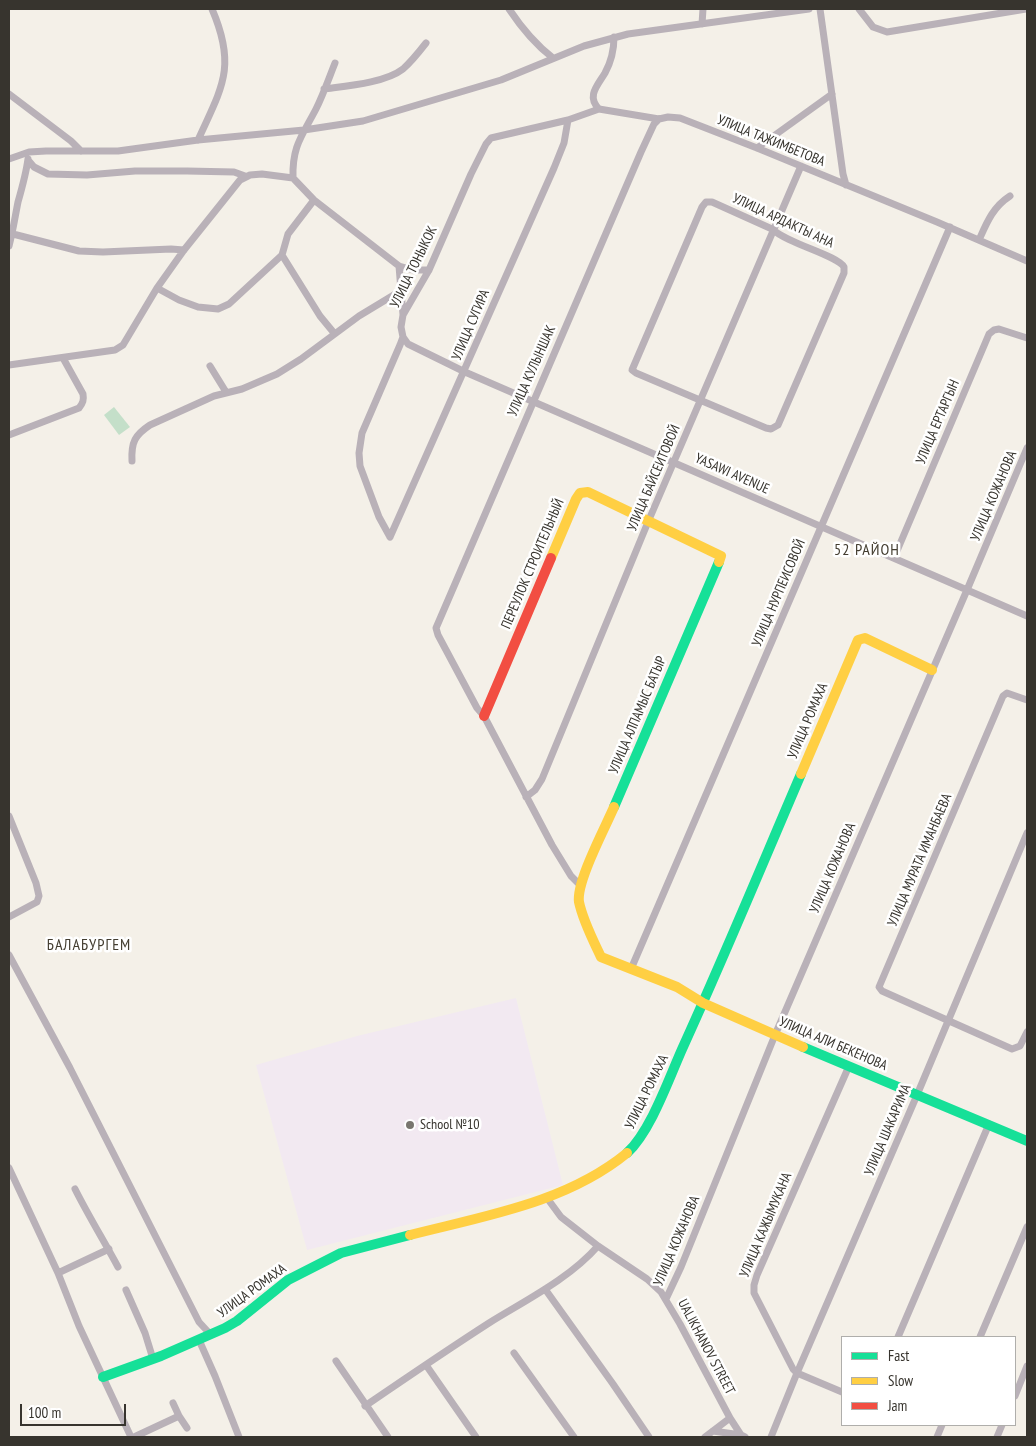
<!DOCTYPE html>
<meta charset="utf-8">
<style>
body{margin:0}
#map{position:relative;width:1036px;height:1446px;overflow:hidden;background:#f4f0e8;font-family:"PT Sans Narrow",sans-serif}
canvas{display:block}
.frame{position:absolute;inset:0;border:10px solid #37342e;pointer-events:none}
.legend{position:absolute;left:841px;top:1336px;width:175px;height:90px;box-sizing:border-box;background:#fff;border:1px solid #afaeab;margin:0;padding:6px 9px;list-style:none;font-size:15px;color:#37342e}
.legend li{display:flex;align-items:center;gap:10px;height:25px}
.legend b{width:25px;border:1px solid #afaeab}
.scale{position:absolute;left:20px;top:1404px;width:106px;height:22px;box-sizing:border-box;border:2px solid #37342e;border-top:0;padding-left:6px;font-size:15px;line-height:18px;white-space:nowrap;color:#37342e;-webkit-text-stroke:4px #fff;paint-order:stroke}
</style>
<div id="map">
<canvas width="1036" height="1446"></canvas>
<div class="frame"></div>
<ul class="legend">
<li><b style="height:6px;background:#16e098"></b>Fast</li>
<li><b style="height:6px;background:#ffcf43"></b>Slow</li>
<li><b style="height:6px;background:#f24e42"></b>Jam</li>
</ul>
<div class="scale">100 m</div>
</div>
<script>
const g = document.querySelector('canvas').getContext('2d');
g.lineJoin = 'round';
function fill(path, color) {
  g.fillStyle = color;
  g.fill(path, 'evenodd');
}
function trace(path, color, width, dash) {
  g.strokeStyle = color;
  g.lineWidth = width;
  g.lineCap = dash ? 'butt' : 'round';
  g.setLineDash(dash || []);
  g.stroke(path);
}
function write(font, color, halo, rows, align = 'center') {
  g.font = font + ' "PT Sans Narrow",sans-serif';
  g.lineWidth = 5;
  g.setLineDash([]);
  g.textBaseline = 'middle';
  g.strokeStyle = halo;
  g.fillStyle = color;
  for (const [text, x, y, turn = 0] of rows) {
    g.save();
    g.translate(x, y);
    g.rotate((+turn || 0) * Math.PI / 180);
    g.textAlign = isNaN(turn) ? turn : align;
    if (halo) g.strokeText(text, 0, 0);
    g.fillText(text, 0, 0);
    g.restore();
  }
}
const education = new Path2D(`
 M516,998L563,1185L307,1250L256,1065L357,1036Z`);
const green = new Path2D(`
 M114,407L130,427L119,435L104,415Z`);
const street = new Path2D(`
 M509,9C521,27 536,45 553,58
 M820,9L843,174L846,185
 M859,9L873,27L887,32L1026,9
 M702,24L703,9
 M324,89C346,86 385,83 403,69C412,61 419,52 426,43
 M9,94L71,141L81,151
 M599,109C586,96 598,85 605,73C611,62 614,49 614,37
 M198,140C222,87 237,67 212,9
 M757,148L832,94
 M9,159L29,152L46,151H118L198,140L304,130L363,121L501,80L584,46L628,34L809,9
 M28,160L34,167L48,174L87,175L135,171H187L234,172L245,176
 M293,178C292,146 302,136 316,109C323,95 329,78 335,63
 M706,202H712L772,229C788,244 837,255 844,267V273L778,425L771,429L766,428L636,373L632,370L702,207Z
 M13,234L79,251L103,252L171,249L184,250
 M979,240C987,222 993,207 1010,196
 M9,246C13,231 15,217 18,202C22,188 26,174 28,159
 M282,255L320,316L334,333
 M399,266L403,315
 M157,288L179,300L198,307L218,309L229,304L282,255L288,234L314,200
 M403,337L408,344L465,372L1027,616
 M9,365L115,350L123,345L157,288L184,250L240,180L250,175L262,174L293,178L314,200L399,266L413,270H429
 M210,366L226,392
 M9,435L79,408C83,403 84,400 83,394L63,358
 M132,461C131,442 135,435 150,425L214,396L242,389L277,374L301,359L359,316L402,290
 M390,537L379,517L360,466L359,453L362,433L400,345L403,337L401,327L403,315L429,270L471,174L486,144L491,138L568,120L599,109L659,119L668,117L680,118L757,148L937,222L1027,261
 M390,537L554,168L564,143L568,120
 M894,558L989,334L994,330L999,329L1027,338
 M1027,700L1007,693L1003,696L879,987L882,991L1012,1049L1020,1046L1027,1032
 M526,797L535,790L542,779L648,522L801,166
 M9,816L36,883L39,896L37,902L9,917
 M581,886L571,876L552,845L484,716L477,708L438,635L436,628L641,152L654,124L659,119
 M9,955L70,1068L199,1322L211,1335
 M631,969L950,227
 M9,1168L58,1273L79,1326L131,1437
 M75,1189C88,1215 104,1241 118,1267
 M547,1198L561,1217L598,1246L647,1279L661,1292L680,1324L730,1418L741,1435L745,1437
 M58,1273L109,1249
 M545,1289L613,1384L649,1437
 M126,1290L145,1333L153,1359
 M666,1299L681,1267L775,1035L967,590L1027,448
 M898,1337L989,1124
 M980,1337L1027,1227
 M199,1340L215,1376L239,1437
 M514,1353L574,1437
 M336,1361L388,1437
 M426,1365L476,1437
 M842,1392L797,1373L793,1369L754,1293V1285L757,1275L849,1066
 M1015,1396L1027,1366
 M173,1403L179,1416L187,1428
 M365,1406C406,1378 447,1350 489,1323C526,1300 569,1279 598,1246
 M713,1431L741,1435
 M134,1437L179,1416
 M705,1437L730,1418
 M771,1437L797,1373L917,1095L1027,833
 M937,1437L942,1425
 M997,1437L1002,1425`);
const fast = new Path2D(`
 M614,807L719,562
 M803,1047L1027,1141
 M627,1153C651,1131 669,1078 683,1047C724,957 762,865 801,774
 M103,1377L161,1356L225,1328L237,1321L288,1280L341,1253L410,1235`);
const slow = new Path2D(`
 M551,558L576,499L580,493L588,492L721,556L719,562
 M801,774L858,640L865,638L932,670
 M614,807C605,828 576,882 579,902C583,921 593,940 601,957L677,987L703,1003L803,1047
 M410,1235C484,1216 566,1203 627,1153`);
const jam = new Path2D(`
 M484,716L551,558`);
const markers = [
 [410,1125,5,"#79766f"]
];
const streetNames = [
 ["УЛИЦА ТАЖИМБЕТОВА",771,141,22],
 ["УЛИЦА АРДАКТЫ АНА",783,221,25],
 ["УЛИЦА ТОНЫКОК",414,267,-64],
 ["УЛИЦА СУГИРА",471,325,-67],
 ["УЛИЦА КУЛЫНШАК",532,371,-66],
 ["УЛИЦА ЕРТАРГЫН",938,422,-67],
 ["YASAWI AVENUE",732,474,24],
 ["УЛИЦА БАЙСЕИТОВОЙ",654,478,-67],
 ["УЛИЦА КОЖАНОВА",994,496,-67],
 ["ПЕРЕУЛОК СТРОИТЕЛЬНЫЙ",533,564,-67],
 ["УЛИЦА НУРПЕИСОВОЙ",779,593,-67],
 ["УЛИЦА АЛПАМЫС БАТЫР",638,715,-67],
 ["УЛИЦА РОМАХА",808,721,-67],
 ["УЛИЦА МУРАТА ИМАНБАЕВА",920,860,-67],
 ["УЛИЦА КОЖАНОВА",833,868,-67],
 ["УЛИЦА АЛИ БЕКЕНОВА",833,1044,23],
 ["УЛИЦА РОМАХА",647,1092,-64],
 ["УЛИЦА ШАКАРИМА",888,1130,-67],
 ["УЛИЦА КАЖЫМУКАНА",766,1225,-67],
 ["УЛИЦА КОЖАНОВА",677,1241,-67],
 ["УЛИЦА РОМАХА",252,1291,-36],
 ["UALIKHANOV STREET",706,1347,62]
];
const poiNames = [
 ["School №10",420,1125]
];
const quarterNames = [
 ["52 РАЙОН",867,550],
 ["БАЛАБУРГЕМ",89,945]
];
fill(education, '#f2e9f1');
fill(green, '#c4dfc9');
trace(street, '#b9b1b8', 7);
trace(fast, '#16e098', 10);
trace(slow, '#ffcf43', 10);
trace(jam, '#f24e42', 10);
for (const [x, y, r, color] of markers) {
  const dot = new Path2D();
  dot.arc(x, y, r, 0, 2 * Math.PI);
  g.fillStyle = color;
  g.fill(dot);
  trace(dot, '#fff', 2);
}
write('14px', '#37342e', '#fff', streetNames);
write('14px', '#37342e', '#fff', poiNames, 'left');
g.letterSpacing = '1px';
write('16px', '#433d30', '#fff', quarterNames);
g.letterSpacing = '0px';
</script>
